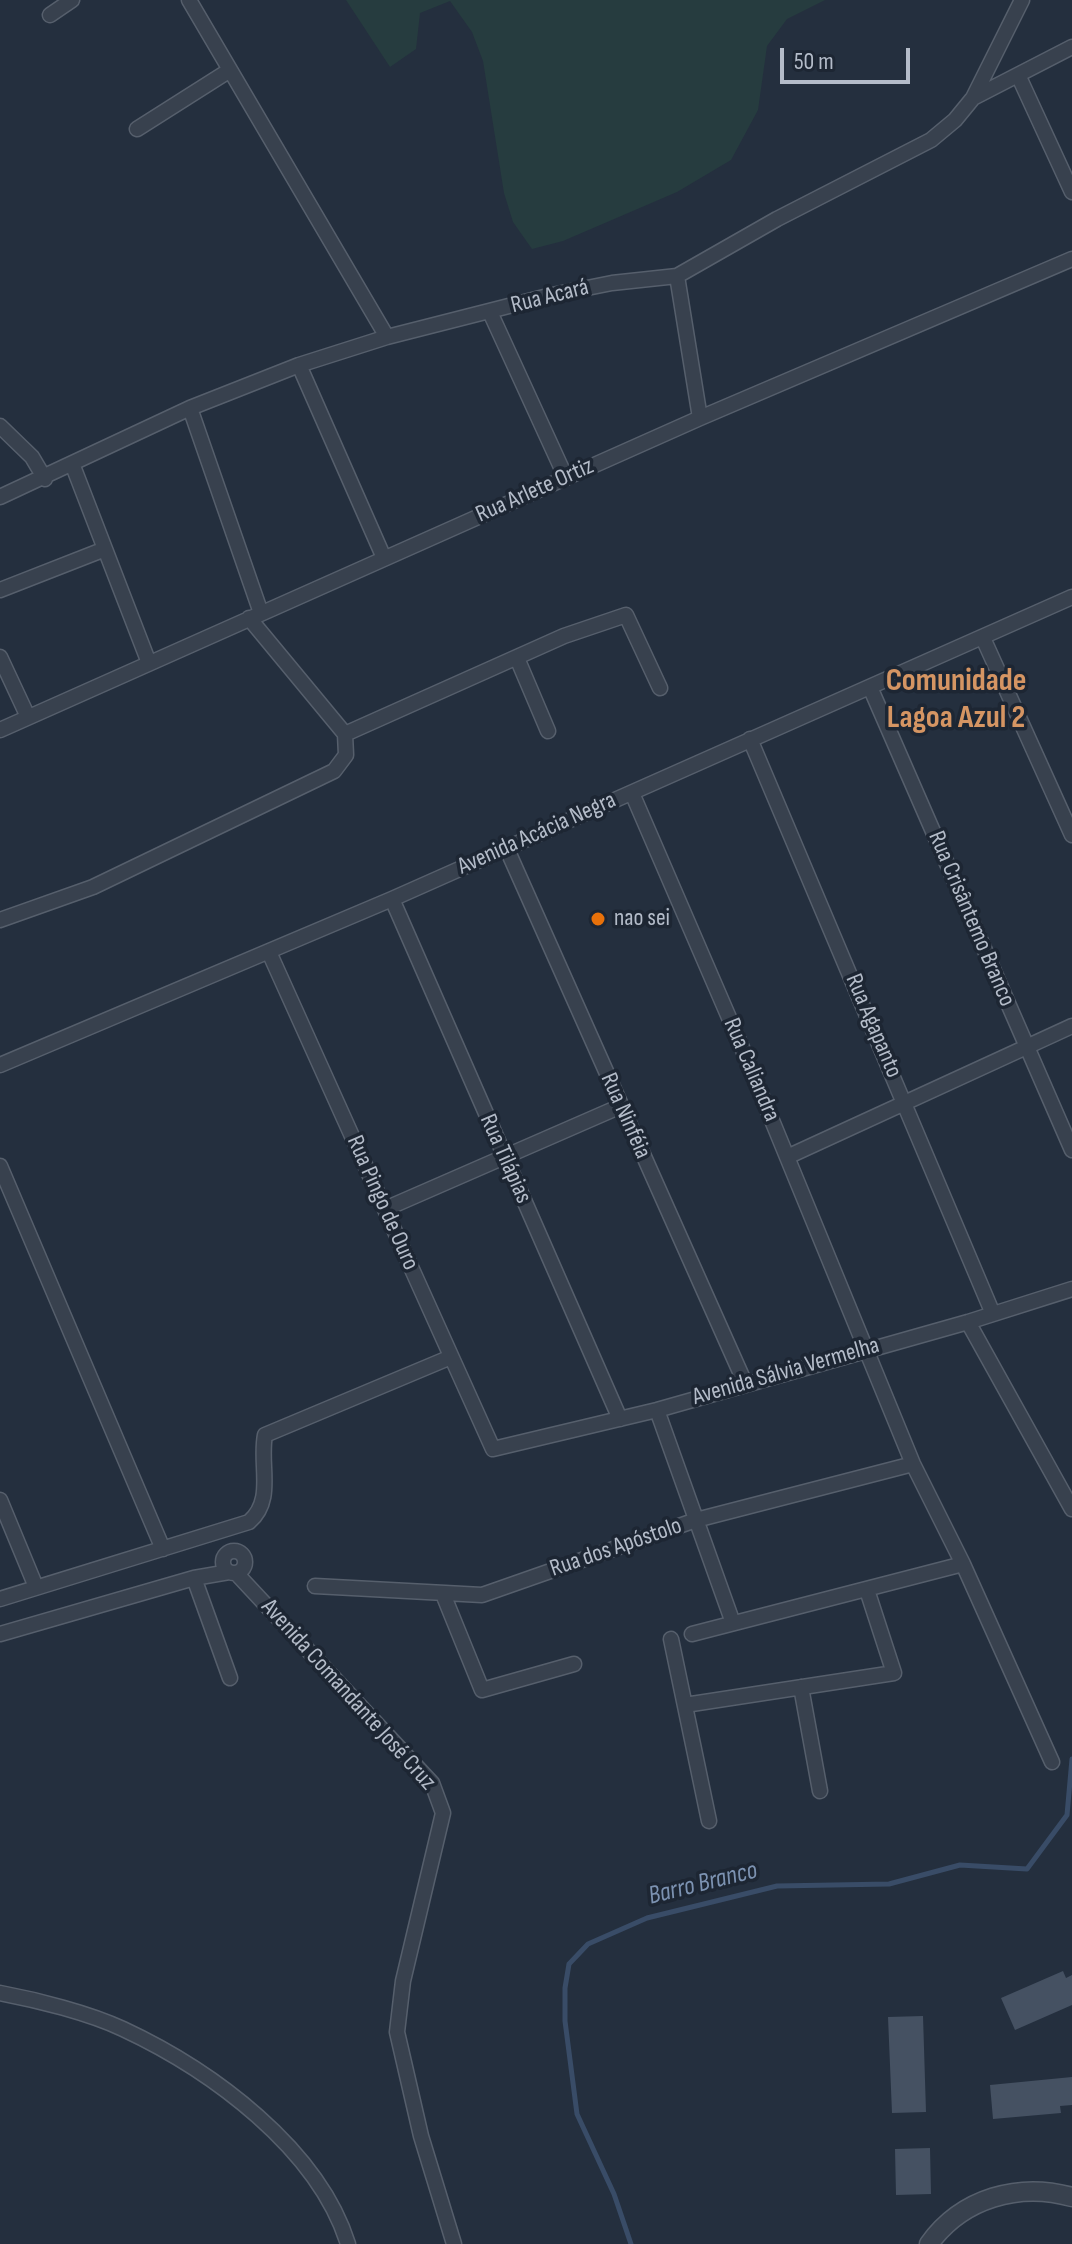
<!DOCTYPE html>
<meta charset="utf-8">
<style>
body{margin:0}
#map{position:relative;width:1072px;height:2244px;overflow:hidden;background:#242f3e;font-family:"Sofia Sans Condensed",sans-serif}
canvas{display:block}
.scale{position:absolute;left:780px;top:48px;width:130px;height:36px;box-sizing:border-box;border:4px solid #b4bcc9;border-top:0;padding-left:10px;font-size:24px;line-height:28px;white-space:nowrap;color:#b4bcc9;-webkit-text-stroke:6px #1d2633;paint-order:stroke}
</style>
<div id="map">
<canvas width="1072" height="2244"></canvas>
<div class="scale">50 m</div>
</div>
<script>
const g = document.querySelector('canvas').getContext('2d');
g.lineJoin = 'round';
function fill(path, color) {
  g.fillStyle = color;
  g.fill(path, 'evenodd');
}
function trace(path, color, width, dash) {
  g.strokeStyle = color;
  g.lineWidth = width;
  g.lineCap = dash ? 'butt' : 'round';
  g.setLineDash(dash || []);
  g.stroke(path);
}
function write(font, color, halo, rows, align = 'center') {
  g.font = font + ' "Sofia Sans Condensed",sans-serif';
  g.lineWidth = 7;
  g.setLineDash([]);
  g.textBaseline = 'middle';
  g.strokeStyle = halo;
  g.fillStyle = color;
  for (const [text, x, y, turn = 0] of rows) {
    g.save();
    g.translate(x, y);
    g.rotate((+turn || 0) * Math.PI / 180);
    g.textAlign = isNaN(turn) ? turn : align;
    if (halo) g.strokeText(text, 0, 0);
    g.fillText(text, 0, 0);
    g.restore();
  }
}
const green = new Path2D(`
 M346,0H825L787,19L767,46L758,110L731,160L677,192L563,241L532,249L513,222L504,193L483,61L472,32L450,1L420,13L416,49L390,67Z`);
const stream = new Path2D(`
 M631,2244L614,2194L577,2114L565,2021V1988L569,1964L588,1944L647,1918L777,1886L889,1884L960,1865L1027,1869L1067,1815L1072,1759`);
const building = new Path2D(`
 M1063,1971L1066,1978L1072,1975V2005L1015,2030L1001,1998Z
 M923,2016L926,2112L892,2113L888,2017Z
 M1072,2077V2105L1060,2106L1061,2113L993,2119L990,2085Z
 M930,2148L931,2194L896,2195L895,2149Z`);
const minor = new Path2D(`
 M189,0L387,337
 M50,15L72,0
 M1019,77L1072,192
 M973,98L1072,47
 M137,129L230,70
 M677,276L700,418
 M490,312L566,478
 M299,365L384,558
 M190,408L261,613
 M0,426L32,457L45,479
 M73,466L149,663
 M0,497L190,408L299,365L387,337L552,295L612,283L677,276L777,219L931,140L955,120L973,98L1022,0
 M0,590L105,549
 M983,638L1072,835
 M0,657L28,717
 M517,658L548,731
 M870,687L1072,1150
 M0,730L700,418L1072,259
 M345,734L564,636L626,615L660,688
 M750,739L993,1314
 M632,793L746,1057L913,1464L963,1564L1052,1762
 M506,847L745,1383
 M392,899L620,1419
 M0,920L93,887L334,771L346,755L345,734L249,618
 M269,952L493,1449L657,1410L968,1322L1072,1289
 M0,1065L392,899L1072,597
 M787,1157L1072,1026
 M0,1166L163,1549
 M385,1209L621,1106
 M968,1322L1072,1509
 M657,1410L733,1623
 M0,1500L36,1587
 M223 1562a11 11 0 1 1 22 0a11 11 0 1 1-22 0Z
 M236,1573L432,1783L443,1813L403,1981L397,2032L421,2136L454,2244
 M194,1578L230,1678
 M315,1586L482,1595L696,1520L913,1464
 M443,1594L482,1690L574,1664
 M0,1599L249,1522C275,1500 259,1465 265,1435L451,1357
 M0,1634L194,1578L229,1572
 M692,1634L963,1564
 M671,1639L709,1821
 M801,1687L820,1791
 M685,1705L894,1673L867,1590
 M0,1993C37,2000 89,2013 123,2029C211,2070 318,2148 348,2244`);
const tertiary = new Path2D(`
 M929,2244C962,2198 1019,2182 1072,2197`);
const markers = [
 [598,919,8,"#e8710a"]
];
const streetNames = [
 ["Rua Acará",550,297,-14],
 ["Rua Arlete Ortiz",535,491,-24],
 ["Avenida Acácia Negra",537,834,-24],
 ["Rua Crisântemo Branco",971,919,67],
 ["Rua Agapanto",873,1026,67],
 ["Rua Caliandra",751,1070,67],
 ["Rua Ninféia",625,1116,66],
 ["Rua Tilápias",505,1159,66],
 ["Rua Pingo de Ouro",382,1203,66],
 ["Avenida Sálvia Vermelha",786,1372,-16],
 ["Rua dos Apóstolo",616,1548,-19],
 ["Avenida Comandante José Cruz",348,1695,48]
];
const poiNames = [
 ["nao sei",614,919]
];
const waterNames = [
 ["Barro Branco",703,1884,-14]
];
const districtNames = [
 ["Comunidade",956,682],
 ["Lagoa Azul 2",956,719]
];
fill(green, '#263c3f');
trace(stream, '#394c67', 5);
fill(building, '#455162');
trace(minor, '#565f6c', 17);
trace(tertiary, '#565f6c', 21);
trace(minor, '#38414e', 14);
trace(tertiary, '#38414e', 18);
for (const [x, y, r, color] of markers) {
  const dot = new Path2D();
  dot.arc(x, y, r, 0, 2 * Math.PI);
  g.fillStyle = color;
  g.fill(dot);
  trace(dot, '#1d2633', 3);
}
write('24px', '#b4bcc9', '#1d2633', streetNames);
write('24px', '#b4bcc9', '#1d2633', poiNames, 'left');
write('italic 26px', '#7c92b1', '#1d2633', waterNames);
write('bold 32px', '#d59563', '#1d2633', districtNames);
</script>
